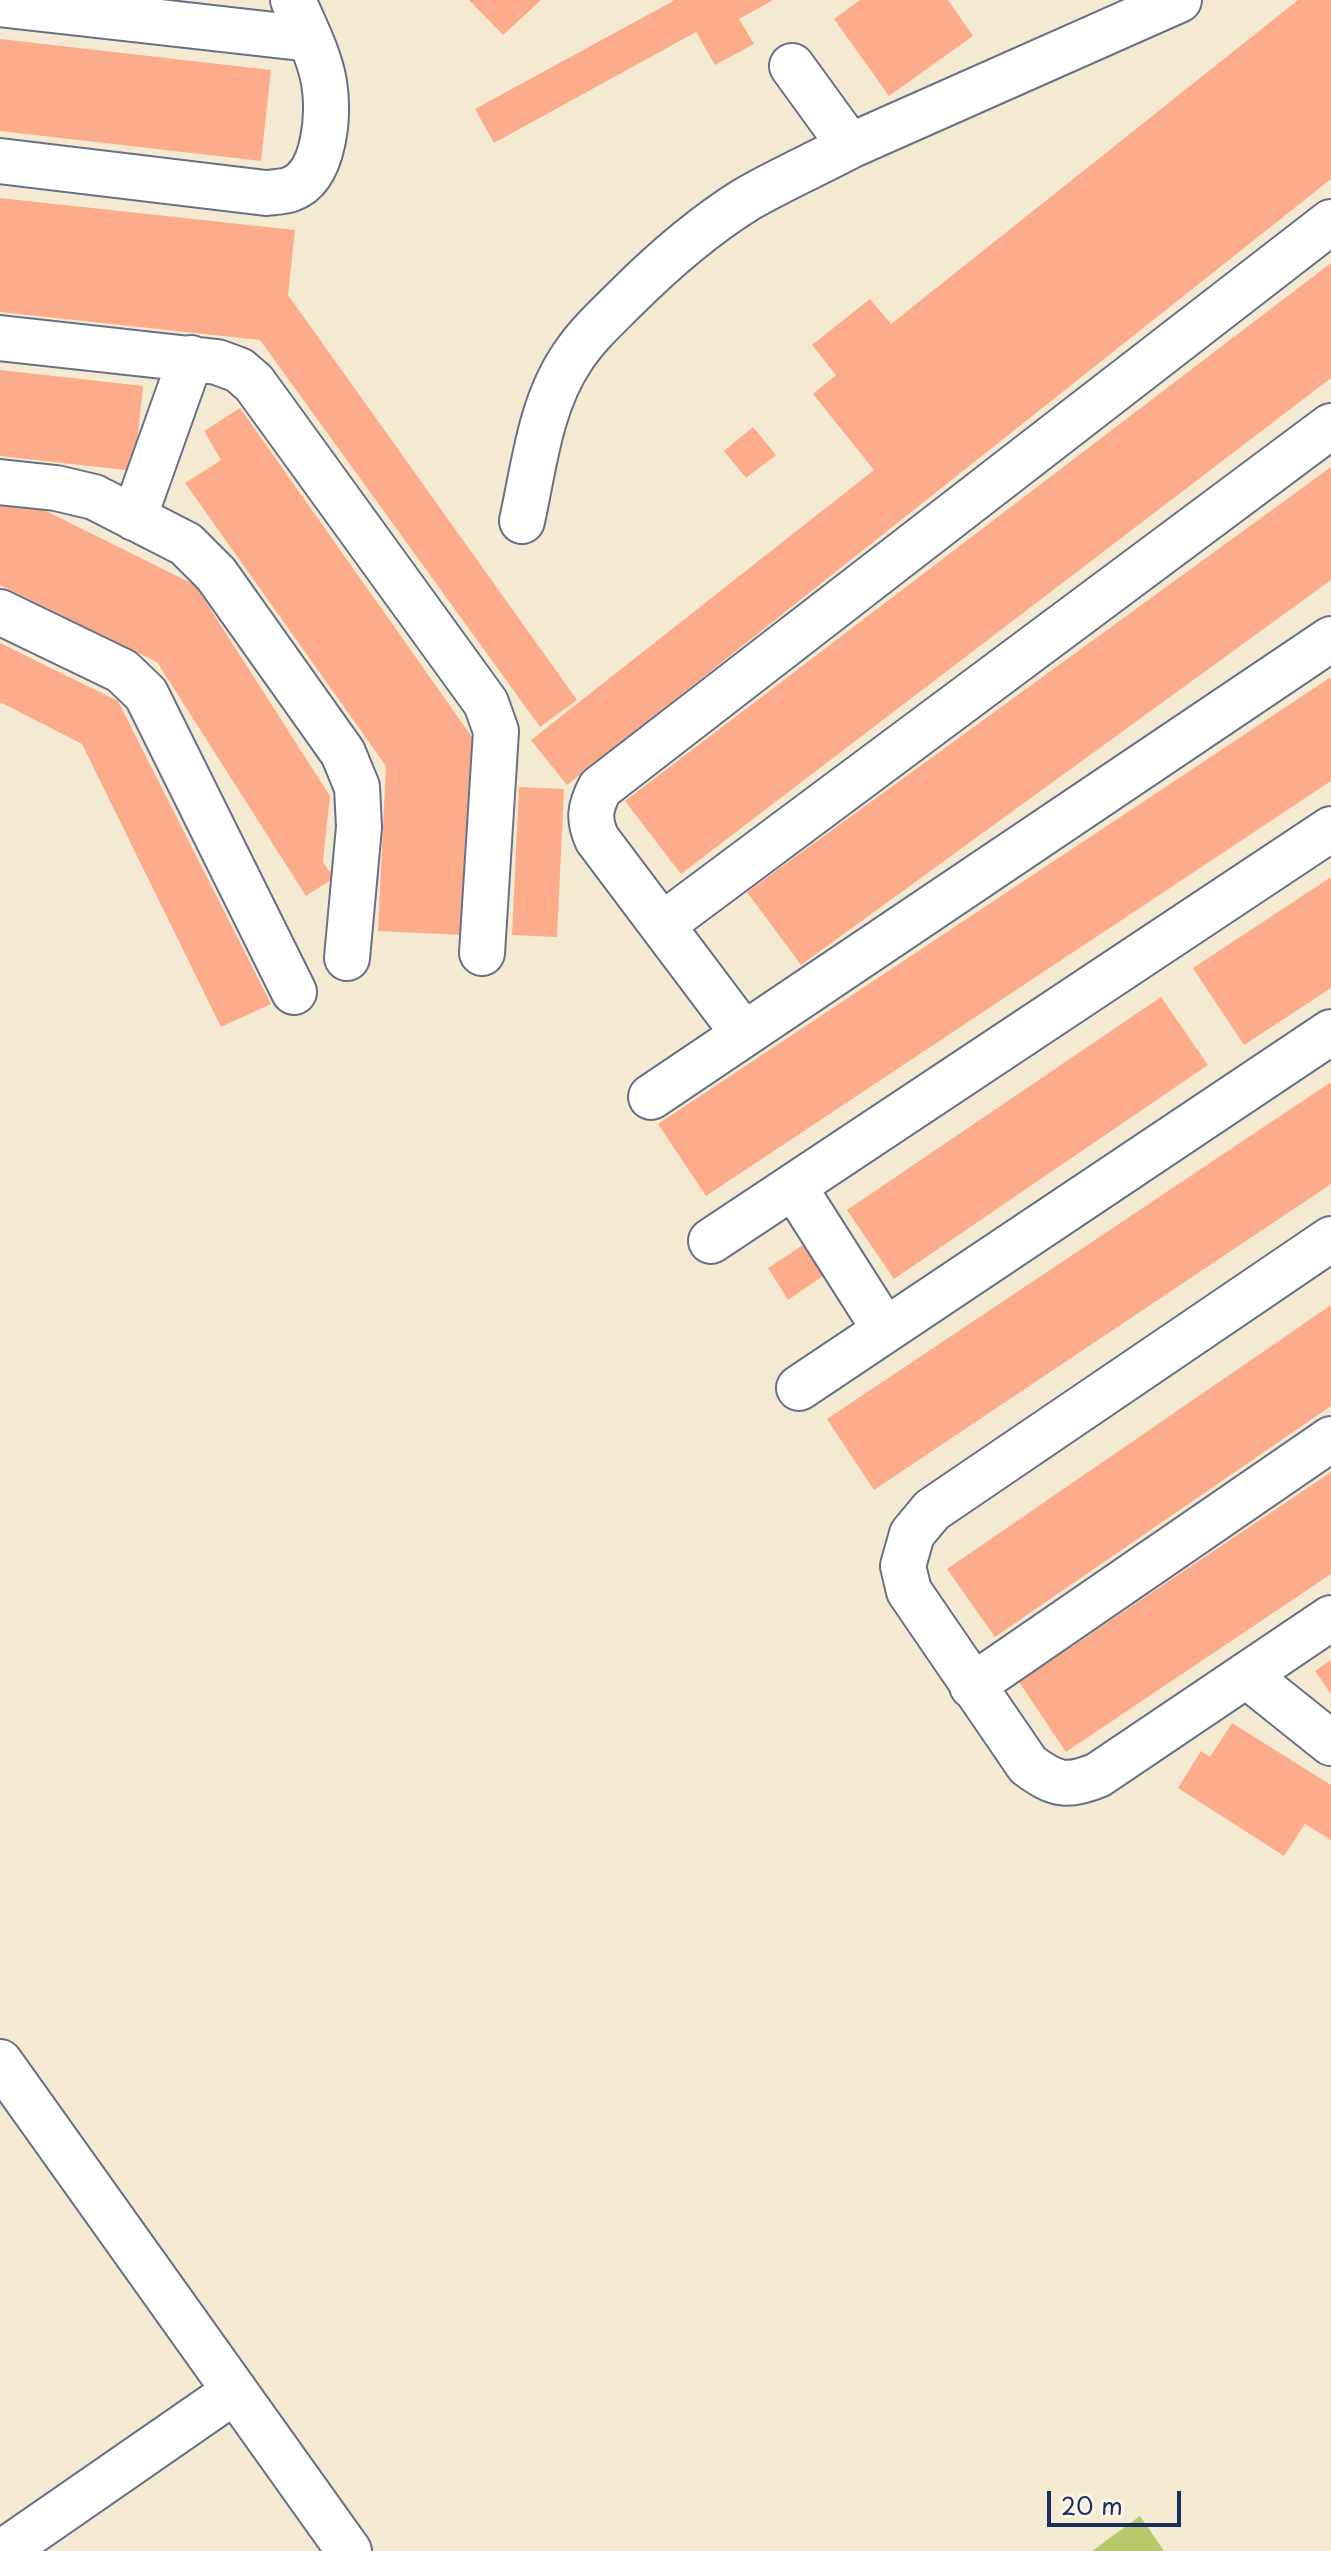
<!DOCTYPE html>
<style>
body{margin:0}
#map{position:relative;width:1331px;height:2551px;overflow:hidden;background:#f4ead1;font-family:"Playpen Sans",sans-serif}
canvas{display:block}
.scale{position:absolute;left:1047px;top:2491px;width:134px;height:36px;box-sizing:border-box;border:4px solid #1b2f5e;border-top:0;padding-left:10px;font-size:24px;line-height:28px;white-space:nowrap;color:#1b2f5e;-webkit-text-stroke:6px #fcf5e5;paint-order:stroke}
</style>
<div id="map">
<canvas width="1331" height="2551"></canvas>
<div class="scale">20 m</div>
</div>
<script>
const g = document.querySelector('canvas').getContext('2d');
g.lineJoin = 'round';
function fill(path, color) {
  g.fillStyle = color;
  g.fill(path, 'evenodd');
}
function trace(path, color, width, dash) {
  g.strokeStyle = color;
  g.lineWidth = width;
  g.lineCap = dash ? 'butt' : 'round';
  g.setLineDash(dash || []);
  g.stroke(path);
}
const green = new Path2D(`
 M1140,2516L1164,2551H1092Z`);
const building = new Path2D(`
 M469,0H541L503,35Z
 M675,0H773L739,19L754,44L715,65L696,32L494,143L475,109Z
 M860,0H948L973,36L889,96L834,19Z
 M1298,0H1331V179L567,785L531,740L874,470L813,394L836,375L812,345L870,299L891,324Z
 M0,39L271,70L261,161L0,131Z
 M0,198L295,230L288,295L577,700L540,727L260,340L0,312Z
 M1331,263V378L681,874L625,801Z
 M0,370L143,386L134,471L0,456Z
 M240,408L472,737L462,935L378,931L386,766L185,483L221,460L204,431Z
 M753,427L776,455L746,478L724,451Z
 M1331,467V580L801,965L747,892Z
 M0,504L42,509L195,585L330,796L323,862L334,878L306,896L157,662L0,585Z
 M0,643L118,701L271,1004L221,1027L82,744L0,702Z
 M1331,677V781L706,1196L658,1124Z
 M519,787L564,789L557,937L512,935Z
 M1331,877V988L1244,1045L1193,968Z
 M1161,997L1208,1065L894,1279L847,1210Z
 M1331,1082V1184L874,1490L827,1419Z
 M803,1245L823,1276L788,1300L768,1268Z
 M1331,1305V1406L995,1637L947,1569Z
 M1331,1472V1574L1066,1752L1019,1682Z
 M1331,1660V1694L1315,1671Z
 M1232,1723L1331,1785V1840L1305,1824L1284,1856L1178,1788L1201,1751L1210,1757Z`);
const minor = new Path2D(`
 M0,4L310,39
 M792,66L850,146L1179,0
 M0,161L266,193C274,192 284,192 291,189C326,176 329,113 324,82C319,54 304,26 293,0
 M0,338L217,362L239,370L254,383L486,703L496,731L482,953
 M0,482L56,488L94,497L186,544L216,574L343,753L357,787L359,827L347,958
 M134,518L191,358
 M522,521C534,467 540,405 572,358C586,336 606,318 625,299C662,262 702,227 747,199C780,180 816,164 850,146
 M0,612L122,671L146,694L294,992
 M662,925L1331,426
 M743,1033L597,839C588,819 590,807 600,788L1331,222
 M651,1097L1331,639
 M794,1187L885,1330
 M1331,1239L932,1510L912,1534L903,1566L909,1591L1028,1765C1055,1785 1067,1788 1098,1775L1331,1618
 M711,1241L1331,829
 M799,1388L1331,1032
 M1246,1675L1331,1743
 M972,1686L1331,1439
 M0,2062L349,2551
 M4,2551L235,2391`);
fill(green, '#b8c96c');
fill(building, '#fdac8b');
trace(minor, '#677086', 48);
trace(minor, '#fff', 44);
</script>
